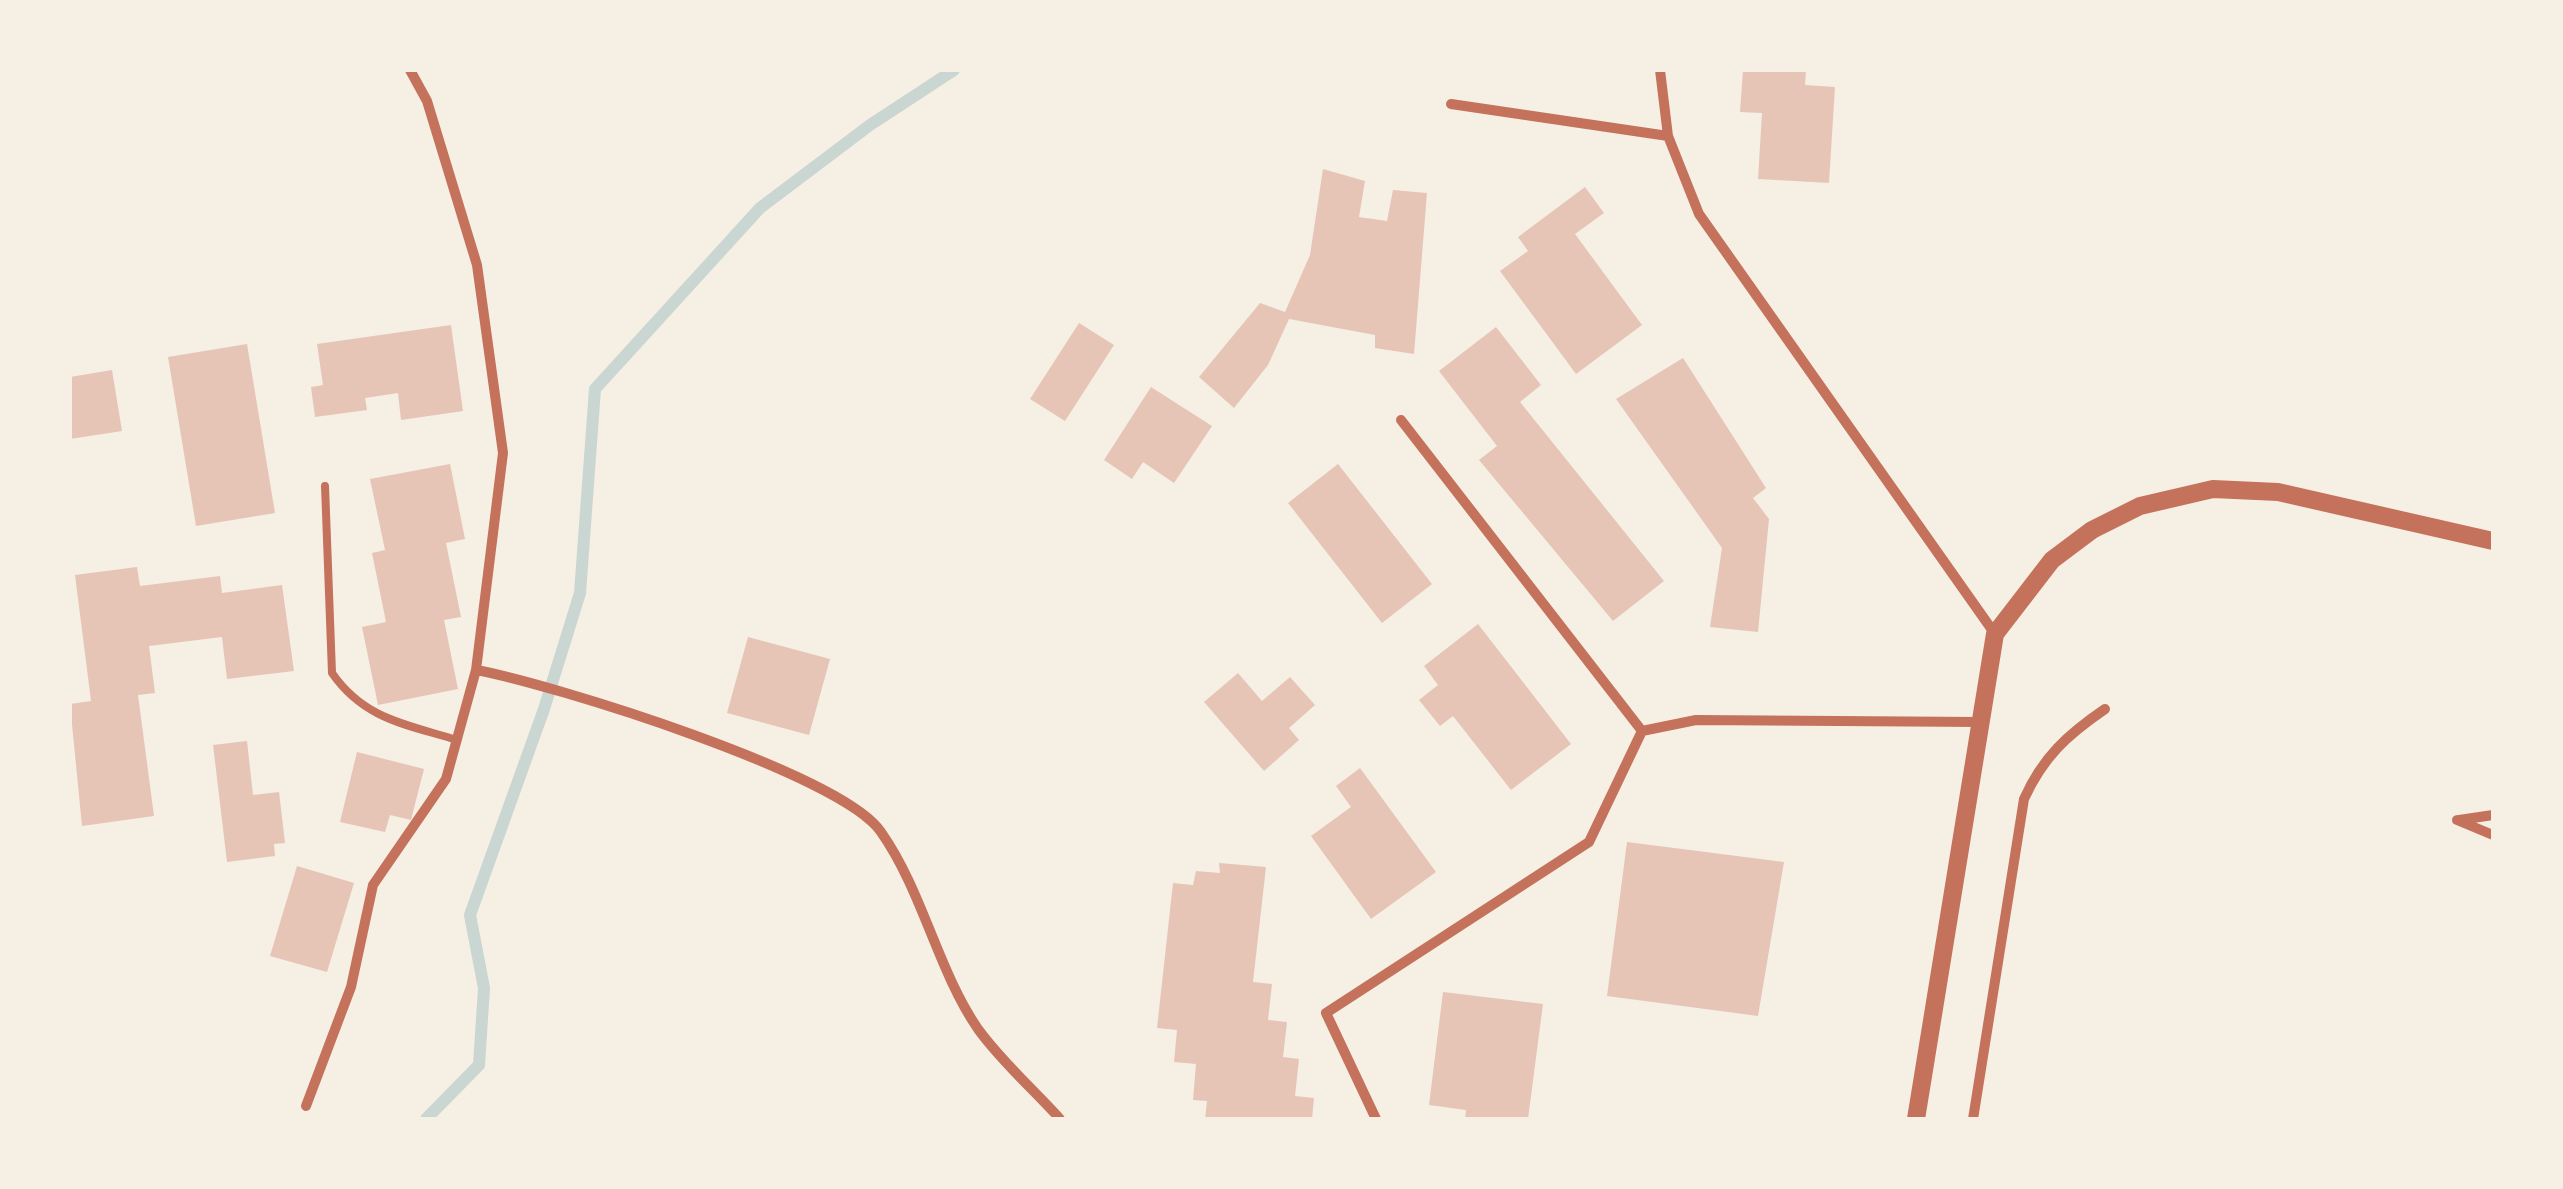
<!DOCTYPE html>
<style>
body{margin:0}
#map{position:relative;width:2563px;height:1189px;overflow:hidden;background:#f6efe4;font-family:"PT Sans Narrow",sans-serif}
canvas{display:block}
.frame{position:absolute;inset:0;border:72px solid #f6efe4;pointer-events:none}
</style>
<div id="map">
<canvas width="2563" height="1189"></canvas>
<div class="frame"></div>
</div>
<script>
const g = document.querySelector('canvas').getContext('2d');
g.lineJoin = 'round';
function trace(path, color, width, dash) {
  g.strokeStyle = color;
  g.lineWidth = width;
  g.lineCap = dash ? 'butt' : 'round';
  g.setLineDash(dash || []);
  g.stroke(path);
}
function fill(path, color) {
  g.fillStyle = color;
  g.fill(path, 'evenodd');
}
const stream = new Path2D(`
 M426,1119L479,1065L484,988L470,915L544,709L580,593L595,389L760,208L870,125L954,70`);
const building = new Path2D(`
 M1743,70H1806L1805,85L1835,87L1829,183L1758,179L1762,113L1740,112Z
 M1323,169L1365,181L1359,217L1387,221L1393,190L1427,193L1414,354L1375,348V335L1289,319L1268,365L1234,408L1199,377L1260,303L1285,312L1310,255Z
 M1585,187L1604,213L1575,234L1642,325L1576,374L1500,271L1528,251L1518,237Z
 M1079,323L1114,345L1065,421L1030,399Z
 M451,325L463,411L401,420L398,393L365,398L367,410L315,417L311,387L323,385L317,344Z
 M1496,327L1541,385L1520,402L1664,581L1613,621L1479,460L1497,446L1439,371Z
 M247,344L275,513L196,526L168,357Z
 M1683,358L1766,488L1753,498L1769,519L1758,632L1710,627L1722,548L1616,399Z
 M112,370L122,431L70,439V377Z
 M1151,387L1212,426L1174,483L1143,462L1132,479L1104,460Z
 M450,464L465,539L446,543L461,617L444,620L458,689L378,705L362,627L386,622L372,553L385,550L370,479Z
 M1338,464L1432,584L1382,623L1288,503Z
 M137,567L140,586L220,576L222,593L282,585L294,671L227,679L222,637L149,646L155,693L138,695L154,816L82,826L70,704L91,701L75,575Z
 M1478,624L1571,744L1511,790L1453,716L1440,726L1419,700L1438,685L1424,666Z
 M748,637L830,659L809,735L727,713Z
 M1238,673L1262,701L1290,677L1315,705L1289,728L1299,740L1264,771L1204,702Z
 M247,741L253,795L279,792L285,843L274,844L275,856L227,862L213,745Z
 M357,752L424,769L411,820L390,815L385,832L340,822Z
 M1360,768L1436,872L1371,919L1311,836L1351,807L1336,786Z
 M1627,842L1784,862L1758,1016L1607,996Z
 M1219,863L1266,867L1253,982L1272,984L1268,1020L1287,1022L1283,1057L1299,1059L1295,1096L1314,1098L1312,1119H1205L1207,1101L1193,1100L1196,1064L1174,1062L1177,1030L1157,1028L1173,883L1193,885L1196,871L1220,873Z
 M297,866L354,883L327,972L270,956Z
 M1443,992L1543,1004L1528,1119H1465L1466,1110L1429,1105Z`);
const service = new Path2D(`
 M325,486L332,673C364,719 405,724 457,740`);
const minor = new Path2D(`
 M1660,70L1668,136L1699,214L1995,634
 M1451,104L1668,136
 M1401,420L1642,731
 M476,670C552,684 842,774 881,832C923,892 937,969 978,1029C1001,1061 1034,1090 1060,1119
 M1642,731L1696,720L1979,722
 M2457,820L2493,835
 M2459,820L2493,815
 M306,1106L351,987L373,885L446,779L476,670L503,453L477,265L427,101L410,70
 M1376,1119L1326,1013L1589,842L1642,731
 M1973,1119L2024,799C2043,757 2067,735 2105,709`);
const tertiary = new Path2D(`
 M1916,1119L1995,634L2052,560L2092,530L2140,506L2213,489L2278,492L2493,541`);
trace(stream, '#c9d6d2', 12);
fill(building, '#e6c5b7');
trace(service, '#c5725c', 8);
trace(minor, '#c5725c', 10);
trace(tertiary, '#c5725c', 18);
</script>
